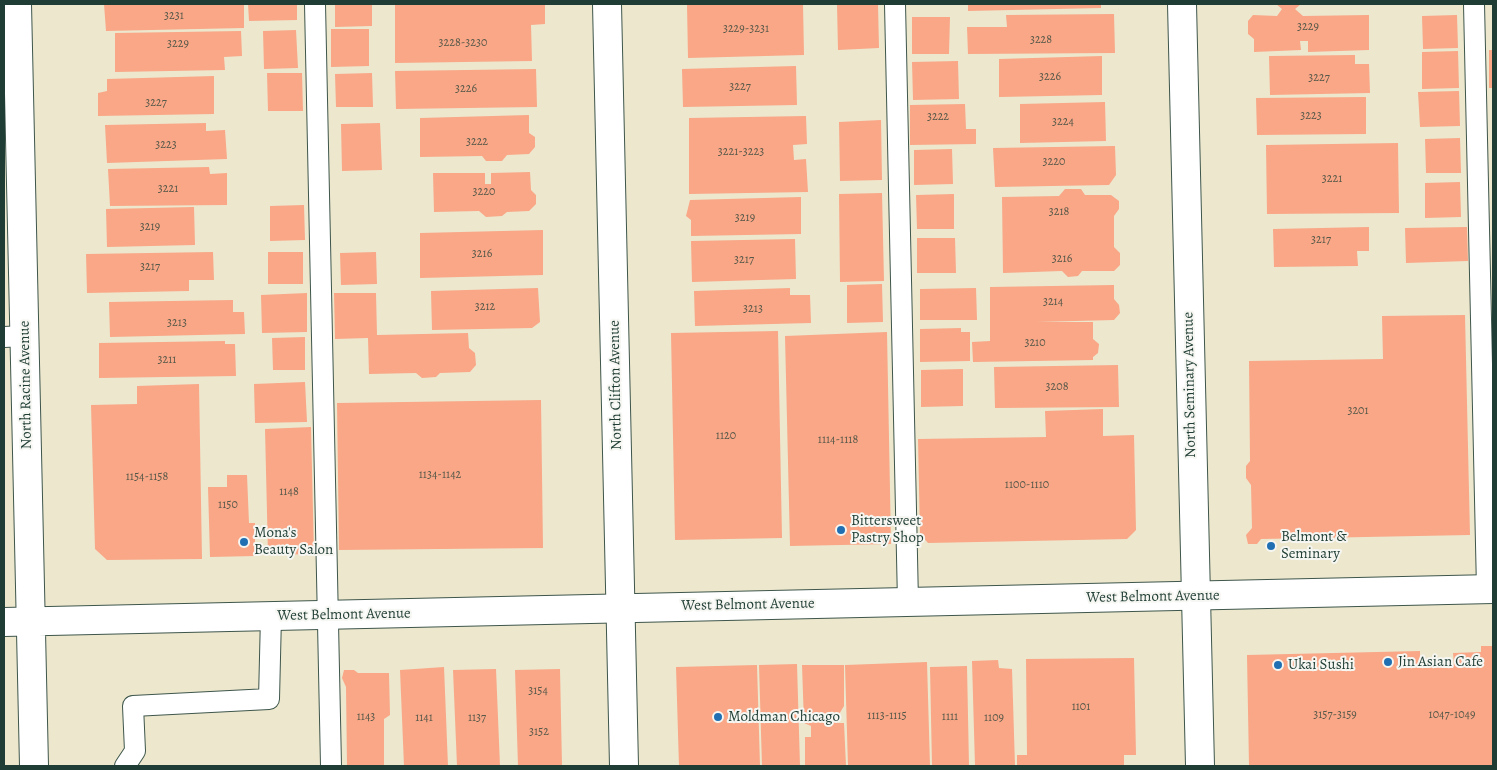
<!DOCTYPE html>
<style>
body{margin:0}
#map{position:relative;width:1497px;height:770px;overflow:hidden;background:#ede7ce;font-family:Alegreya,serif}
canvas{display:block}
.frame{position:absolute;inset:0;border:5px solid #1f3d34;pointer-events:none}
</style>
<div id="map">
<canvas width="1497" height="770"></canvas>
<div class="frame"></div>
</div>
<script>
const g = document.querySelector('canvas').getContext('2d');
g.lineJoin = 'round';
function fill(path, color) {
  g.fillStyle = color;
  g.fill(path, 'evenodd');
}
function trace(path, color, width, dash) {
  g.strokeStyle = color;
  g.lineWidth = width;
  g.lineCap = dash ? 'butt' : 'round';
  g.setLineDash(dash || []);
  g.stroke(path);
}
function write(font, color, halo, rows, align = 'center') {
  g.font = font + ' Alegreya,serif';
  g.lineWidth = 4;
  g.setLineDash([]);
  g.textBaseline = 'middle';
  g.strokeStyle = halo;
  g.fillStyle = color;
  for (const [text, x, y, turn = 0] of rows) {
    g.save();
    g.translate(x, y);
    g.rotate((+turn || 0) * Math.PI / 180);
    g.textAlign = isNaN(turn) ? turn : align;
    if (halo) g.strokeText(text, 0, 0);
    g.fillText(text, 0, 0);
    g.restore();
  }
}
const building = new Path2D(`
 M104,4H244V28L106,31Z
 M248,4H297V20L249,21Z
 M335,4H372V26L335,27Z
 M395,4H545V24L531,25L532,61L395,63Z
 M687,4H803L804,55L688,58Z
 M837,4H878L879,48L838,50Z
 M968,4H1101V8L968,11Z
 M1276,4H1301L1295,9L1303,16L1369,15V50L1308,52V41H1300L1301,50L1254,52V39L1248,34V21L1253,15L1277,16L1282,9Z
 M1114,14L1115,53L968,54L967,27H1007L1006,15Z
 M1457,15L1458,48L1423,49L1422,16Z
 M912,17H950L949,54H912Z
 M331,29H369V66L331,67Z
 M296,30L298,68L264,69L263,31Z
 M241,31L242,56L224,57L225,70L115,72V33Z
 M1489,50H1493V88H1489Z
 M1458,51L1459,88L1422,89V52Z
 M1355,55V64H1369L1370,93L1270,95L1269,56Z
 M1102,56V95L999,97V59Z
 M958,61L959,99L913,100L912,62Z
 M796,66L797,105L683,107L682,69Z
 M536,69L537,107L396,109L395,71Z
 M267,73H302L303,111H268Z
 M372,73L373,107H336L335,74Z
 M214,76V114L98,116V93L107,91V79Z
 M1459,91L1460,126L1420,127L1418,92Z
 M1366,97V134L1257,135L1256,98Z
 M1105,102L1106,141L1020,143V104Z
 M965,104L966,129H976V144L910,145V105Z
 M529,115V133L535,137V147L529,154L507,155L502,161H486L482,156L420,157V118Z
 M806,116L807,144L793,145L794,160L806,159L808,192L689,194V118Z
 M881,120L882,180L840,181L839,122Z
 M206,123V131L225,130L227,159L107,163L105,125Z
 M380,123L382,170L342,171L341,124Z
 M1460,138L1461,173H1426L1425,139Z
 M1398,143L1399,213L1267,214L1266,145Z
 M1115,146L1116,175L1109,185L995,187L993,148Z
 M952,149L953,184L914,185V150Z
 M209,167L210,174L227,173V205L110,206L108,169Z
 M530,172L531,190L536,195V204L529,211L507,212L502,216L486,217L479,211L434,212L433,173H485V184H491V173Z
 M1460,182L1461,217L1425,218V183Z
 M1065,189H1081L1085,195H1111L1119,201V209L1114,216V247L1120,253V265L1114,271H1082L1078,276L1068,277L1062,271L1003,273L1002,197L1059,196Z
 M882,193L884,281L840,282L839,194Z
 M954,194V229H917L916,195Z
 M801,197V234L691,236V220L686,216L690,200Z
 M304,205L305,240L270,241V206Z
 M194,207L195,245L107,247L106,209Z
 M1369,227V251H1357L1358,266L1274,267L1273,229Z
 M1467,227L1468,261L1406,263L1405,228Z
 M543,230V275L420,278V233Z
 M917,238H955L956,273H917Z
 M795,239L796,279L692,282L691,241Z
 M213,252L214,280H189V291L87,293L86,254Z
 M268,252H303V284H268Z
 M376,252L377,284L341,285L340,253Z
 M882,284L883,322L847,323V285Z
 M1114,285V299L1119,305L1120,313L1114,320L1037,322H1093V339L1099,344L1098,353L1093,357V360L973,362L972,342L990,341V287Z
 M538,288L540,322L532,328L432,330L431,291Z
 M790,288V295H810L811,323L695,326L694,291Z
 M976,288L977,320H920V289Z
 M307,293V332L262,333L261,295Z
 M334,293H376L377,335L468,333L469,348L475,353L476,365L470,372L440,373L436,377L422,378L416,373L369,374L368,338L335,339Z
 M233,300V312H244L245,334L110,337L109,302Z
 M1465,315L1470,535L1261,539L1257,544H1248L1246,535L1252,528L1251,485L1246,478V466L1250,461L1249,361L1383,359L1382,316Z
 M961,328V332H970V361L920,362V329Z
 M778,331L782,538L675,540L671,333Z
 M887,332L891,544L790,546L785,336Z
 M305,337V370H273L272,338Z
 M225,341V344H235L236,376L99,378V343Z
 M1118,365L1119,407L995,408L994,367Z
 M963,369V406L921,407V370Z
 M305,382L307,422L255,423L254,384Z
 M199,384L202,559L107,560L95,549L91,405L137,404V386Z
 M541,400L543,548L339,550L337,403Z
 M1103,409V436L1134,435L1136,530L1127,539L928,543L920,534L918,439L1046,437L1045,411Z
 M311,427L314,554L268,555L265,429Z
 M227,475H247L249,523H255V556L210,557L208,487H227Z
 M1481,646H1493V766H1249L1247,655L1420,651V663L1454,664L1453,653L1481,652Z
 M1134,658L1136,755H1124V766H1017V755H1027L1026,659Z
 M998,660L999,668L1012,669L1015,766H975L972,661Z
 M927,662L930,766H848L845,665Z
 M797,664L800,766H762L759,665Z
 M757,665L760,766H679L676,667Z
 M802,665H844V706L838,716V723H844L846,766H805V737H811V726L804,723Z
 M967,666L969,766H932L930,667Z
 M444,667L448,766H404L400,670Z
 M496,669L500,766H457L453,670Z
 M560,669L562,766H518L515,670Z
 M344,670H354L358,673H389L390,715L384,719V766H347L346,687L342,678Z`);
const lane = new Path2D(`
 M315,4L331,766
 M895,4L908,602
 M1474,4L1487,589
 M4,337L25,336
 M125,766L135,751L133,706L269,699L271,616`);
const street = new Path2D(`
 M607,4L624,766
 M1182,4L1200,766`);
const secondary = new Path2D(`
 M17,4L34,766
 M4,622L1493,589`);
const markers = [
 [841,530,5,"#1f6fb2"],
 [244,542,5,"#1f6fb2"],
 [1271,546,5,"#1f6fb2"],
 [1388,662,5,"#1f6fb2"],
 [1278,665,5,"#1f6fb2"],
 [718,717,5,"#1f6fb2"]
];
const numberNames = [
 ["3231",174,16],
 ["3229",1308,27],
 ["3229-3231",746,29],
 ["3228",1041,40],
 ["3228-3230",463,43],
 ["3229",178,44],
 ["3226",1050,77],
 ["3227",1319,78],
 ["3227",740,87],
 ["3226",466,89],
 ["3227",156,103],
 ["3223",1311,116],
 ["3222",938,117],
 ["3224",1063,122],
 ["3222",477,142],
 ["3223",166,145],
 ["3221-3223",741,152],
 ["3220",1054,162],
 ["3221",1332,179],
 ["3221",168,189],
 ["3220",484,192],
 ["3218",1059,212],
 ["3219",745,218],
 ["3219",150,227],
 ["3217",1321,240],
 ["3216",482,254],
 ["3216",1062,259],
 ["3217",744,260],
 ["3217",150,267],
 ["3214",1053,302],
 ["3212",485,307],
 ["3213",753,309],
 ["3213",177,323],
 ["3210",1035,343],
 ["3211",167,360],
 ["3208",1057,387],
 ["3201",1358,411],
 ["1120",726,436],
 ["1114-1118",838,440],
 ["1134-1142",440,475],
 ["1154-1158",147,477],
 ["1100-1110",1027,485],
 ["1148",289,492],
 ["1150",228,505],
 ["3154",538,691],
 ["1101",1081,707],
 ["3157-3159",1335,715],
 ["1047-1049",1452,715],
 ["1113-1115",887,716],
 ["1143",366,717],
 ["1111",950,717],
 ["1141",424,718],
 ["1137",477,718],
 ["1109",994,718],
 ["3152",539,732]
];
const streetNames = [
 ["North Racine Avenue",26,385,-91],
 ["North Clifton Avenue",616,385,-91],
 ["North Seminary Avenue",1190,385,-91],
 ["West Belmont Avenue",1153,597,-1],
 ["West Belmont Avenue",748,605,-1],
 ["West Belmont Avenue",344,615,-1]
];
const poiNames = [
 ["Bittersweet",851,521],
 ["Pastry Shop",851,538],
 ["Mona's",254,533],
 ["Beauty Salon",254,550],
 ["Belmont &",1281,537],
 ["Seminary",1281,554],
 ["Jin Asian Cafe",1398,662],
 ["Ukai Sushi",1288,665],
 ["Moldman Chicago",728,717]
];
fill(building, '#f9a787');
trace(lane, '#3e564b', 22);
trace(street, '#3e564b', 30);
trace(secondary, '#3e564b', 30);
trace(lane, '#fff', 20);
trace(street, '#fff', 28);
trace(secondary, '#fff', 28);
for (const [x, y, r, color] of markers) {
  const dot = new Path2D();
  dot.arc(x, y, r, 0, 2 * Math.PI);
  g.fillStyle = color;
  g.fill(dot);
  trace(dot, '#f6f6f2', 2);
}
write('12px', '#565849', null, numberNames);
write('15px', '#1f3d34', '#f6f6f2', streetNames);
write('15px', '#1f3d34', '#f6f6f2', poiNames, 'left');
</script>
